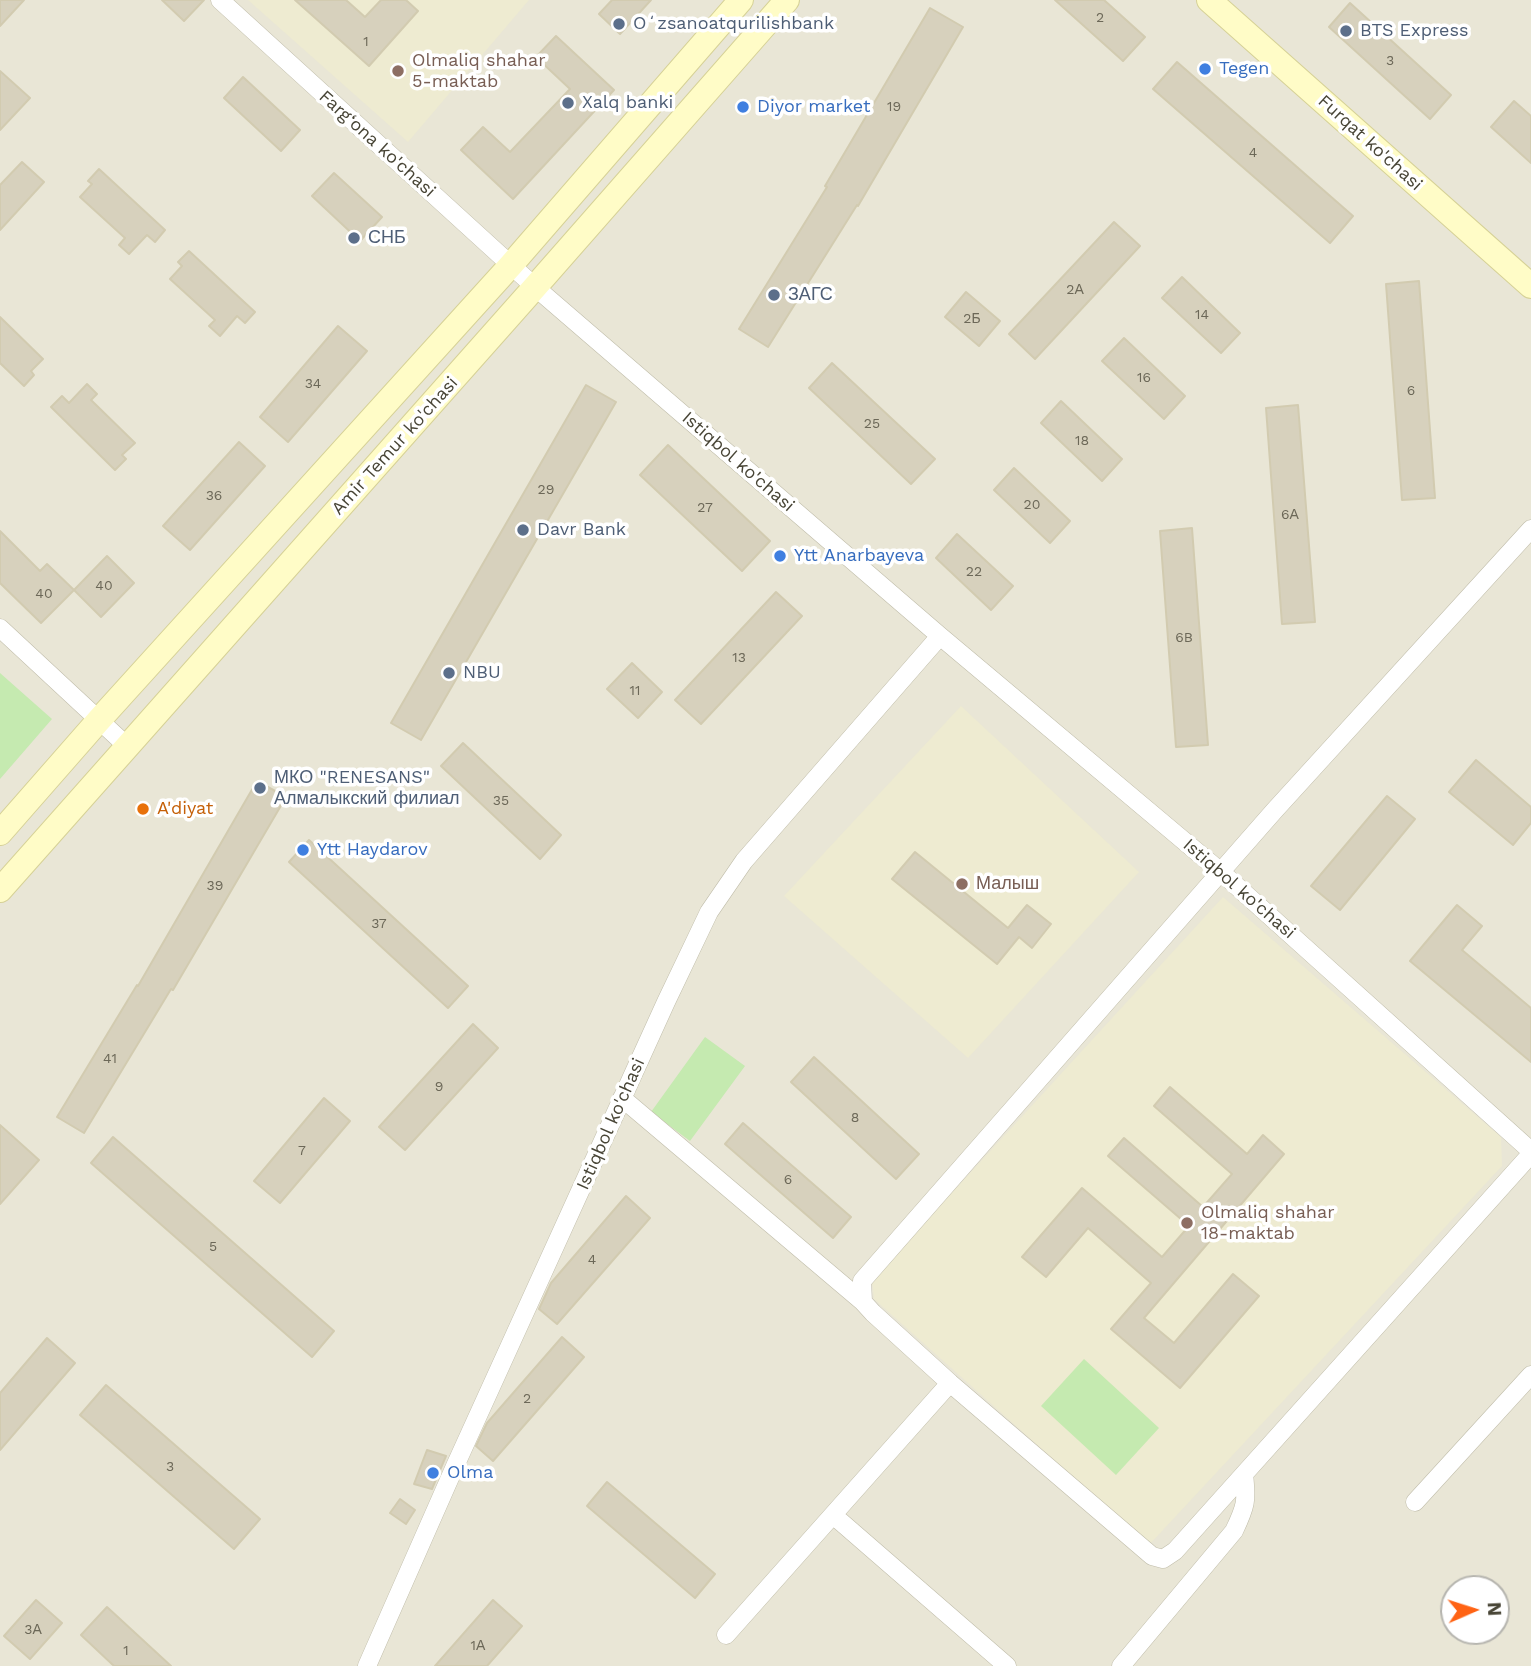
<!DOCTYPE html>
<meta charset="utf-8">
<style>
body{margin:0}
#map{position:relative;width:1531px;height:1666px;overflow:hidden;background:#f4f3e8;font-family:"Work Sans",sans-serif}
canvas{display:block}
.north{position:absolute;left:1440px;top:1575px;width:70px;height:70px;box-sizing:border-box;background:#fff;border:2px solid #b6b5af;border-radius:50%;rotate:87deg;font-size:19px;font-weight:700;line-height:28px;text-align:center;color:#484536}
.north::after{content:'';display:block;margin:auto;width:24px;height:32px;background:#ff6314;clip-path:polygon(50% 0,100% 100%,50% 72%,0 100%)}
</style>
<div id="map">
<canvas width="1531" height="1666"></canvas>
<div class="north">N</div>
</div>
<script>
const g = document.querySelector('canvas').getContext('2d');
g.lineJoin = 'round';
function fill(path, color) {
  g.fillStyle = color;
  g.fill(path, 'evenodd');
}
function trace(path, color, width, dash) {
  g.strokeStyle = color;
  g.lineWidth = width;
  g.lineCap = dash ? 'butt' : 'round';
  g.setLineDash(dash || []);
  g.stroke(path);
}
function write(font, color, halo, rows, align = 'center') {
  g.font = font + ' "Work Sans",sans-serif';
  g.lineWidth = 7;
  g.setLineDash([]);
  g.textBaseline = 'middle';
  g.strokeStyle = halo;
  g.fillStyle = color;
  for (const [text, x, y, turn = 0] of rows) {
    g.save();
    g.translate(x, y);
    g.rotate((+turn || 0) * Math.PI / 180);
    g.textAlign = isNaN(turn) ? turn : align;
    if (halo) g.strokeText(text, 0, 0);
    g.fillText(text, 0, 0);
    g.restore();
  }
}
const residential = new Path2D(`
 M0,0H1531V1666H0ZM1454,1589H1496V1631H1454Z`);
const education = new Path2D(`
 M248,0H529L408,142Z
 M961,706L1139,872L968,1058L784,896Z
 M1223,897L1501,1137L1502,1166L1149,1545L874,1299L872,1280Z`);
const green = new Path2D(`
 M0,673L52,719L0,779Z
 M705,1037L745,1066L690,1141L651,1112Z
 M1084,1359L1159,1428L1116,1475L1041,1406Z`);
const building = new Path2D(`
 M0,0H24L0,26Z
 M162,0H204L184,21Z
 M295,0H346L365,17L381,0H406L418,11L369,66Z
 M612,0H651L620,34L599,14Z
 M1055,0H1104L1145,37L1123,61Z
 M1350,3L1451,95L1430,119L1329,27Z
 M930,8L963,27L858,206L857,205L768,347L739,329L827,187L825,186Z
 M556,36L614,90L513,199L461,150L483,127L510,152L570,89L536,57Z
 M1177,62L1353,216L1330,243L1153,89Z
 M0,71L30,98L0,130Z
 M243,77L300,130L281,151L224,98Z
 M1514,101L1531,116V163L1491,127Z
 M22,162L44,182L0,230V185Z
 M99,169L165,230L155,242L147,235L129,254L119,245L125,238L80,197L92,184L88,181Z
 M334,173L382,217L360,241L312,196Z
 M1114,222L1140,246L1035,359L1009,334Z
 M189,251L255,312L245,323L237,316L220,336L209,326L215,320L170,279L182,266L178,262Z
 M1182,277L1240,333L1221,353L1162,298Z
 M1419,281L1435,498L1402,500L1386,284Z
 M966,292L1000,321L979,346L945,317Z
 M0,317L43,359L31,371L34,375L24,386L0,363Z
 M338,326L367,351L288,442L260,417Z
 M1124,338L1185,396L1164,419L1102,361Z
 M832,363L935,459L911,484L809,388Z
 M87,384L97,394L91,400L135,443L122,455L126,459L115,470L51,407L62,396L69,403Z
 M586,385L616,402L421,740L391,723Z
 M1061,401L1122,459L1102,481L1041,423Z
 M1298,405L1315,622L1282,624L1266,408Z
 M239,442L265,466L190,550L163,526Z
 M668,445L770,541L742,571L640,475Z
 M1014,468L1070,521L1050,543L994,490Z
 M1192,528L1208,745L1176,747L1160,531Z
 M0,531L40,571L47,564L74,590L41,623L0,583Z
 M957,534L1013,586L991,610L936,558Z
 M107,556L134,583L101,617L74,590Z
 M776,592L802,616L701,724L675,700Z
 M632,663L662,692L638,718L607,689Z
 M463,743L561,835L540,859L441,766Z
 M1476,760L1531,807V823L1513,845L1449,792Z
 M257,781L286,797L173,990L171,989L84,1133L57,1117L137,985L138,986Z
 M1387,796L1415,819L1340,910L1311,886Z
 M309,840L468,986L448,1008L289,862Z
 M915,852L1008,928L1027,905L1051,924L1032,948L1019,937L997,964L892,879Z
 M1457,905L1482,926L1462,950L1531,1008V1062L1410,961Z
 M473,1024L498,1048L405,1150L379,1127Z
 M814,1057L919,1154L896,1179L791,1082Z
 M1170,1087L1247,1154L1263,1135L1284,1154L1144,1318L1174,1343L1233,1274L1259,1296L1180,1388L1111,1329L1151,1283L1088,1228L1046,1277L1022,1257L1082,1188L1162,1257L1189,1226L1108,1156L1124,1138L1203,1207L1232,1174L1154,1106Z
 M324,1098L350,1121L280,1203L254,1181Z
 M743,1123L851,1217L833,1238L725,1144Z
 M0,1125L39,1160L0,1204Z
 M113,1137L334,1331L312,1357L91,1163Z
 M626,1196L650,1218L557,1324L539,1309L551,1283Z
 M562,1337L584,1357L493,1461L476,1446L487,1423Z
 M47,1338L75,1363L0,1450V1393Z
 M106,1385L260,1519L234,1549L80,1415Z
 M427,1450L446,1456L432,1489L414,1484Z
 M607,1482L715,1574L695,1598L587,1506Z
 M400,1499L415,1510L406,1524L390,1513Z
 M36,1600L62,1623L30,1659L4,1636Z
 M493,1600L522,1626L487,1666H435Z
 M107,1607L171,1666H114L81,1635Z`);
const minor = new Path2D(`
 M220,0L535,287L940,636L1221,872L1531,1151
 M0,628L128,747
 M622,1098L863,1302L873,1313L950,1383L1152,1556L1163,1559L1175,1551L1531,1154
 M863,1302L862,1281L1274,811L1531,529
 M1415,1502L1531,1375
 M833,1515L1007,1666
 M726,1635L950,1383
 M367,1666L456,1464L666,1002L709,912L744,861L940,636
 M1121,1666L1234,1531C1246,1506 1247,1501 1244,1474`);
const secondary = new Path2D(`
 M1209,0L1531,286
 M0,833L99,720L511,265L741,0
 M0,890L535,287L787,0`);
const markers = [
 [619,24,7,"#5c6f8a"],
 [1346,31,7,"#5c6f8a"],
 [1205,69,7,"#3f7fe0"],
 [398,71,7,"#8d6e63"],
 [568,103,7,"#5c6f8a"],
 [743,107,7,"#3f7fe0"],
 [354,238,7,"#5c6f8a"],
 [774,295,7,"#5c6f8a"],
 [523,530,7,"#5c6f8a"],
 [780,556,7,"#3f7fe0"],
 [449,673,7,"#5c6f8a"],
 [260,788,7,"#5c6f8a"],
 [143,809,7,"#e8710a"],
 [303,850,7,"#3f7fe0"],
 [962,884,7,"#8d6e63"],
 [1187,1223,7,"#8d6e63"],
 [433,1473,7,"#3f7fe0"]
];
const numberNames = [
 ["2",1100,18],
 ["1",366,42],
 ["3",1390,61],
 ["19",894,107],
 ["4",1253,153],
 ["2А",1075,290],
 ["14",1202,315],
 ["2Б",972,319],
 ["16",1144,378],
 ["34",313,384],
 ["6",1411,391],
 ["25",872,424],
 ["18",1082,441],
 ["29",546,490],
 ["36",214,496],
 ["20",1032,505],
 ["27",705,508],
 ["6А",1290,515],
 ["22",974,572],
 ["40",104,586],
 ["40",44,594],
 ["6B",1184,638],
 ["13",739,658],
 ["11",635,691],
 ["35",501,801],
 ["39",215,886],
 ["37",379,924],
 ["41",110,1059],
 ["9",439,1087],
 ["8",855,1118],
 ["7",302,1151],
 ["6",788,1180],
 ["5",213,1247],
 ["4",592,1260],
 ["2",527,1399],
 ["3",170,1467],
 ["3А",33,1630],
 ["1А",478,1646],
 ["1",126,1651]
];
const serviceNames = [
 ["Oʻzsanoatqurilishbank",633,24],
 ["BTS Express",1360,31],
 ["Xalq banki",582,103],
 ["СНБ",368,238],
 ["ЗАГС",788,295],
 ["Davr Bank",537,530],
 ["NBU",463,673],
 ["МКО \"RENESANS\"",274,778],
 ["Алмалыкский филиал",274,799]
];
const educationNames = [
 ["Olmaliq shahar",412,61],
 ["5-maktab",412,82],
 ["Малыш",976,884],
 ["Olmaliq shahar",1201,1213],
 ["18-maktab",1201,1234]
];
const shopNames = [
 ["Tegen",1219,69],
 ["Diyor market",757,107],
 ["Ytt Anarbayeva",794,556],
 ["Ytt Haydarov",317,850],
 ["Olma",447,1473]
];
const streetNames = [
 ["Furqat ko'chasi",1370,143,42],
 ["Farg‘ona ko'chasi",377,144,42],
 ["Amir Temur ko'chasi",395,446,-48],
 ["Istiqbol ko'chasi",738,462,41],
 ["Istiqbol ko'chasi",1239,889,41],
 ["Istiqbol ko'chasi",611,1124,-66]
];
const foodNames = [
 ["A'diyat",157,809]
];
fill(residential, '#e9e6d6');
fill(education, '#eeebd1');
fill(green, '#c5eab0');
fill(building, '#d7d1bd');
trace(building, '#d2cbb0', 2);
trace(minor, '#c0bdaa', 19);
trace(secondary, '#d6d196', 26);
trace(minor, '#fff', 18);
trace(secondary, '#fffcc7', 24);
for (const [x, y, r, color] of markers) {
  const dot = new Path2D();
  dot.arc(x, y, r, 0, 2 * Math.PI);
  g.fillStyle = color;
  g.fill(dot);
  trace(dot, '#fff', 2.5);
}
write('14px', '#6c6858', null, numberNames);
write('18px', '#4e5e75', '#fff', serviceNames, 'left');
write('18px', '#785e54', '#fff', educationNames, 'left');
write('18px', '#366cbe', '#fff', shopNames, 'left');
write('18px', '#484536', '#fff', streetNames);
write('18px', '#c56008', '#fff', foodNames, 'left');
</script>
